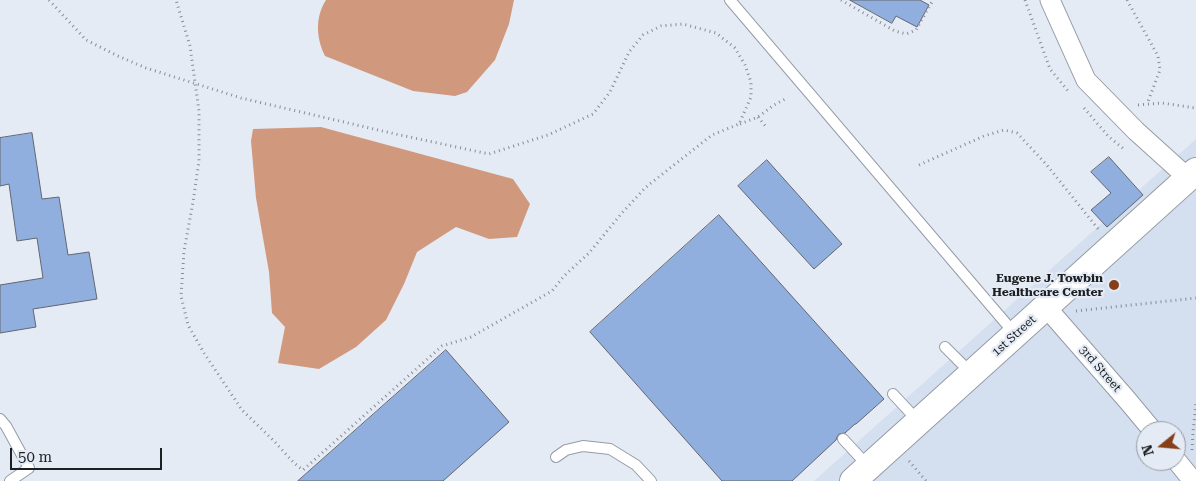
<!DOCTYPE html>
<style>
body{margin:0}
#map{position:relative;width:1196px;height:481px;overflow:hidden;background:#e5ebf5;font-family:"Roboto Serif",serif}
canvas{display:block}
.north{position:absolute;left:1136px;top:421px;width:50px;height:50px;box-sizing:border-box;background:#e5ebf5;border:1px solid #959aa1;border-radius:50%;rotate:253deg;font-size:14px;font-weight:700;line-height:20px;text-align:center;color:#1d2023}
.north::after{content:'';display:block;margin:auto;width:18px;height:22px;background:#864019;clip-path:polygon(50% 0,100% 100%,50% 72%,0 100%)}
.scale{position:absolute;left:10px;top:448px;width:152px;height:22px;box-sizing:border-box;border:2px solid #1d2023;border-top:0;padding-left:6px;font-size:15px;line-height:18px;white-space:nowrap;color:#1d2023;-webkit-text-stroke:4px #e5ebf5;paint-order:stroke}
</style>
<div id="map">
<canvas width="1196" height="481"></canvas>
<div class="north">N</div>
<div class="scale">50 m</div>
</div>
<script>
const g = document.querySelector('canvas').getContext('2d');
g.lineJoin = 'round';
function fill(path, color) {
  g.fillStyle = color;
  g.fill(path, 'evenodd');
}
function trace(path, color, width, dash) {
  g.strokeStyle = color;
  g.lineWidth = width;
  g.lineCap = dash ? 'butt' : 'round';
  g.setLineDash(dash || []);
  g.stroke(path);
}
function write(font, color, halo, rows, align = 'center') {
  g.font = font + ' "Roboto Serif",serif';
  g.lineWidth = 4.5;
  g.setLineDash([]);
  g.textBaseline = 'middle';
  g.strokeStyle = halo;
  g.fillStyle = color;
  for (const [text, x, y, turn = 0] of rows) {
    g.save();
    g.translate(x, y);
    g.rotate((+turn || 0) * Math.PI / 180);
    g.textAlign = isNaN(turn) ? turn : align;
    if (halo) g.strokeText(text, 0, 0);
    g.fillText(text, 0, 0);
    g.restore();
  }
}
const built = new Path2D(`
 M1196,139V481H814ZM1146,431H1176V461H1146Z`);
const water = new Path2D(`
 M326,0H514L509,24L495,60L467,92L455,96L413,91L325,56C316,38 315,17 326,0Z
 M321,127L513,179L530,204L517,237L489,239L456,227L417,252L404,284L386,320L356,347L319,369L278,363L285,327L272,313L269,272L256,198L251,141L253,129Z`);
const building = new Path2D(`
 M850,0H920L929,5L917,27L896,16L892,23Z
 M32,133L42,199L59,197L68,255L89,252L97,299L33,309L36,327L0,333V285L43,278L37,238L17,241L9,184L0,186V138Z
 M1109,157L1143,195L1107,227L1091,210L1111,193L1091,172Z
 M767,160L842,244L814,269L738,186Z
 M719,215L884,399L856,424H855L845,433L839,434L837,437L836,440L792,481H722L590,332Z
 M446,350L509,422L443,481H298Z`);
const path = new Path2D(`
 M49,0L86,40L118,56L146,68L241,98L391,133L489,154L548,135L593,114L610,92L629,52L643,35L661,26L683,24L716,33L735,48L745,65L751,82V97L739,124L712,135L646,187L621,214L589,253L564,276L552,291L471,337L442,346L303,470L294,463L274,441L242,410L204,353L188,325L181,296L184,251L193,202L199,161V111L190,46L176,0
 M841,0L895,31L906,34L916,30L933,0
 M1025,0L1050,69L1068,91
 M1127,0L1158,56L1160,70L1147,104
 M1138,105L1162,103L1196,108
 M1084,108L1109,137L1125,150
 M758,117L767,128
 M740,124L758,117L774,105L787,98
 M919,165L984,136L1004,130L1017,133L1046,164L1099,230
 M1076,311L1196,298
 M1192,450L1193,432L1196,403
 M909,461L926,481`);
const lane = new Path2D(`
 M730,0L1015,334
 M945,347L971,373
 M893,394L918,421
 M0,419L6,426L29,468L10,481
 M843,439L868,466
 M556,457L566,450L583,446L610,449L636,465L651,481`);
const street = new Path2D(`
 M1050,0L1086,80L1136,131L1188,178
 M1046,307L1128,401L1153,431
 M1176,460L1193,481`);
const secondary = new Path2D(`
 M853,481L1196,171`);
const markers = [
 [1114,285,6,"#864019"]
];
const poiNames = [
 ["Eugene J. Towbin",1103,278],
 ["Healthcare Center",1103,292]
];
const streetNames = [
 ["1st Street",1014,336,-42],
 ["3rd Street",1100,369,49]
];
fill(built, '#d4dfef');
fill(water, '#d0997e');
fill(building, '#90aede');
trace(building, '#626770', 1);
trace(lane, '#969ca5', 12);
trace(street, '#969ca5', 21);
trace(secondary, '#969ca5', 28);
trace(path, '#888c93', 3, [1, 4]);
trace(lane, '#fff', 10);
trace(street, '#fff', 19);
trace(secondary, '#fff', 26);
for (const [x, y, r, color] of markers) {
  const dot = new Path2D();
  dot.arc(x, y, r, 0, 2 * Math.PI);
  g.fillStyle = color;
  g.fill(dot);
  trace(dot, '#e5ebf5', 2);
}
write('bold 12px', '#1d2023', '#e5ebf5', poiNames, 'right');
write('12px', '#1d2023', '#e5ebf5', streetNames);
</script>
